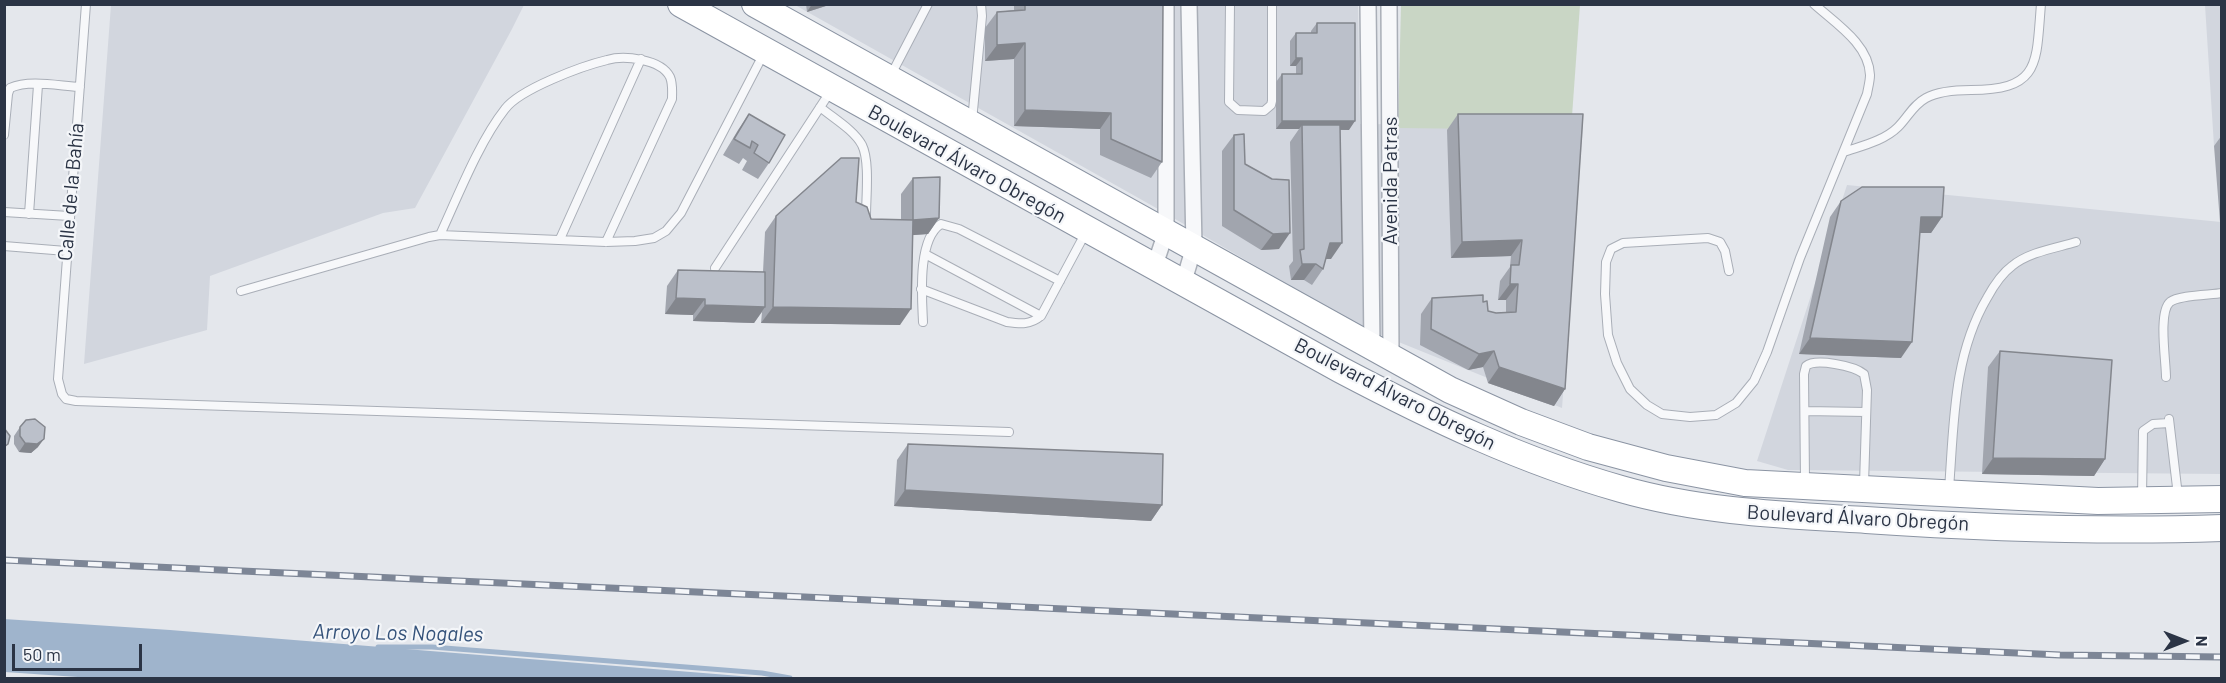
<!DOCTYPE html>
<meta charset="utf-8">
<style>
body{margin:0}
#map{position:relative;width:2226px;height:683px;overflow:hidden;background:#e4e7ec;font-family:Barlow,sans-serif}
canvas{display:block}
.frame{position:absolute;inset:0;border:6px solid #2b3445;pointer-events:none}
.north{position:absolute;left:2154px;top:611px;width:60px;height:60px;-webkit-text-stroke:4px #f4f6f9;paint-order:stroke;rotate:90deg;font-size:16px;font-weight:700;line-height:24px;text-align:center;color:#2b3445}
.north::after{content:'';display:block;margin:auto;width:21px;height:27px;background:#2b3445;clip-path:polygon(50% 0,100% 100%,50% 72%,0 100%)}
.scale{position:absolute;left:12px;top:644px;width:130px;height:27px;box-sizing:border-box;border:3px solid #2b3445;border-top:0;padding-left:8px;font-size:18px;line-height:21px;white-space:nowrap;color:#2b3445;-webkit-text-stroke:4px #f4f6f9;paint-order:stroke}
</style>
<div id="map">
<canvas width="2226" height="683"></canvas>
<div class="frame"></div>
<div class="north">N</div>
<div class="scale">50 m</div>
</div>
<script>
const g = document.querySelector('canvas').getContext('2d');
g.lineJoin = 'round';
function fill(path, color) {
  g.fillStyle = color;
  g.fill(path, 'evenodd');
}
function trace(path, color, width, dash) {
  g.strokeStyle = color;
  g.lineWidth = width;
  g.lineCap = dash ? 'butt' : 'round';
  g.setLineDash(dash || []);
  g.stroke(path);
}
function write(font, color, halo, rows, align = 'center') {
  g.font = font + ' Barlow,sans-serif';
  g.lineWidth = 4.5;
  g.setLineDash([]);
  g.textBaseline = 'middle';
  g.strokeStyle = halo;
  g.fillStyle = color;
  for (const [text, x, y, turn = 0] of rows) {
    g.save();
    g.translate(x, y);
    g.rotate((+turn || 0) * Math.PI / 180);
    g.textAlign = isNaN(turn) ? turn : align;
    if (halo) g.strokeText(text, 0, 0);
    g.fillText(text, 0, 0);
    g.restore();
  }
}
const built = new Path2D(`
 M111,5V4L524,5L512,29L415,208L383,213L210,276L207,330L84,364Z
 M795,5H1358L1360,124L1583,126L1562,408L1359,326L1151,205Z
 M2205,5H2221V145L2214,146Z
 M1847,185L2221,222V474L1788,470L1757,461Z`);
const green = new Path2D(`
 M1401,5H1580L1571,130L1398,128Z`);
const water = new Path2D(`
 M4,619L170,630L765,678H92L5,672Z`);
const stream = new Path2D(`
 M378,647H432L762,673L790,678`);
const service = new Path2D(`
 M86,4L58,379L62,394L66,399L76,401L1009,432
 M1230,4L1229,102L1238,110L1264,111L1271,105L1272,101V4
 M891,75L928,4
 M820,107C833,118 854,130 862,145C870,161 866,197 866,216
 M972,121L982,16L981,4
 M4,135L8,94L10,88C30,79 59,86 80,87
 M1844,152C1861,146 1884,141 1898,127C1908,117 1913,105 1926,98C1939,91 1957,90 1971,90C2041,90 2036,63 2041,4
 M4,212L69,216
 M29,214L38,85
 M440,235C458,196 479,142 505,109C520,89 582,66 607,60C624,55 661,59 670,77C673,84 672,92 672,99L606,242
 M560,239L641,59
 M4,246L66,251
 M925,254L1041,316
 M715,268L830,92
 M1729,271L1725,251L1720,242L1708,238L1623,243L1611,249L1606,262L1605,294L1608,335L1617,363L1630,389L1647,405L1662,414L1690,417L1716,415L1736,403L1754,381L1767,352L1800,258L1867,94C1868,88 1870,81 1870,75C1869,44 1835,23 1814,4
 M921,289L1007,322C1021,324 1030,325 1041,316L1086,232
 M241,291L429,237L440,235L606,242L635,241L654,238L666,231L681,213L763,55
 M923,322C922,298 917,239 941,224L959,229L1060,281
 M2166,377C2166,361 2158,312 2170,302C2179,295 2210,295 2222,293
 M1805,411L1866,412
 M2169,419L2178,496
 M1805,481L1804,374L1806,366C1816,358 1854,366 1864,374L1867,390L1864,484
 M1949,489C1954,424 1953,356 1987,298C1993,287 2001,274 2012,266C2029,252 2056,248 2076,242
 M2142,497L2143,431L2153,424L2169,423`);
const minor = new Path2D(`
 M1368,4L1372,347
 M1389,4L1391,357
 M1154,268L1166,232V4
 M1183,284L1194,247L1189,4`);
const trunk = new Path2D(`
 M681,4L1341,370C1432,418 1522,461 1621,489C1701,512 1784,515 1866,520C1984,528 2103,532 2222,528
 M755,4L1450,390L1521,422L1588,447L1666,468L1745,483L2098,501L2222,499`);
const rail = new Path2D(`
 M4,560L2060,655L2222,657`);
const wall = new Path2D(`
 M806,4H832L807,12Z
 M1014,4H1163L1162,162L1151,178L1100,155V129L1014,126V59L985,61V28L997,12L1014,10Z
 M1317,23L1349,130H1340L1331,259H1326L1323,269L1312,285L1304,280H1291L1289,266L1293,261L1290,142L1299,129H1276V82L1282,74H1296V66H1290V41L1296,33H1311V31Z
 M749,114L769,163L758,179L742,170L747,161L743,158L739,164L723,155L738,130Z
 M1458,114H1583L1565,389L1554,406L1488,383L1483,367L1468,370L1420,345L1421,314L1432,298L1483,302L1488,311L1496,313L1506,312V300H1498L1500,281L1510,267L1511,256L1451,258L1447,130Z
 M1234,135L1245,164L1279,249L1261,250L1222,226V151Z
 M2222,135V222H2220L2214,146Z
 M913,178L939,218L928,234L912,235L900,325L761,323L762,312L754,323L693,321V315L665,314L667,286L678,270L763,272L765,232L776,216L856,202L871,219L901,220V194Z
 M1841,201L1942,217L1931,233H1920L1901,358L1799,354L1830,217Z
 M2000,351L2105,459L2094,476L1982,474L1988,367Z
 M20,427L38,447L31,453L19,452L14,444V436Z
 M908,444L1162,505L1151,521L894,506L897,460Z`);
const shadedWall = new Path2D(`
 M812,4H832L807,12Z
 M1025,43L1014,59L985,61L997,45Z
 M1296,58H1302L1296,66H1290Z
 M1025,110L1111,113L1100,129L1014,126Z
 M1282,121H1355L1349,130L1302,129V125L1299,129H1276Z
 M1921,217H1942L1931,233H1910Z
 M939,218L928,234L901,236L913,220Z
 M1290,233L1279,249L1261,250L1273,234Z
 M1522,240L1511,256L1451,258L1462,242Z
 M1330,243H1342L1331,259H1319Z
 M1302,264H1316L1304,280H1291Z
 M1510,284H1518L1506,300H1498Z
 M676,298L705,299L693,315L665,314Z
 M705,305L765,307L754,323L693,321Z
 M773,307L911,309L900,325L761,323Z
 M1810,338L1912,342L1901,358L1799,354Z
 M1494,351L1483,367L1468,370L1479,354Z
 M1499,367L1565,389L1554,406L1488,383Z
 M44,439L38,447L31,453L19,452L25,443Z
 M1993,458L2105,459L2094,476L1982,474Z
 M905,490L1162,505L1151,521L894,506Z`);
const building = new Path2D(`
 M1025,4H1163L1162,162L1111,139V113L1025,110V43L997,45V12L1025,10Z
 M1317,23H1355V121H1282V74H1302V58H1296V33H1317Z
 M749,114L785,135L769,163L754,153L758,145L752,141L750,148L734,139Z
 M1458,114H1583L1565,389L1499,367L1494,351L1479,354L1431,329L1432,298L1483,295V302L1487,301L1488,311L1496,313L1516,312L1518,284H1510L1511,265H1519L1522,240L1462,242Z
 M1302,125H1340L1342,243H1330L1323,269L1316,264H1302L1300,250L1304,249Z
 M1244,134L1245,164L1272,179L1289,180L1290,233L1273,234L1234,210V135Z
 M841,158H859L856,202L867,207L871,219L913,220L911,309L773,307L776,216Z
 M940,177L939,218L913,220V178Z
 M1862,187H1944L1942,217H1921L1912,342L1810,338L1841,201Z
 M678,270L765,272V307L705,305V299L676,298Z
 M2000,351L2112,360L2105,459L1993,458Z
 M35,419L45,427L44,439L37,444L25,443L20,436V427L26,420Z
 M4,428L10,436L8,444L4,447Z
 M908,444L1163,454L1162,505L905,490Z`);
const streetNames = [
 ["Boulevard Álvaro Obregón",967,164,29],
 ["Avenida Patras",1390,181,-90],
 ["Calle de la Bahía",71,192,-85],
 ["Boulevard Álvaro Obregón",1395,394,27],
 ["Boulevard Álvaro Obregón",1858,518,3]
];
const waterNames = [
 ["Arroyo Los Nogales",398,633,1]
];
fill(built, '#d2d6de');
fill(green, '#c9d6c5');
fill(water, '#9fb4cc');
trace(stream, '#9fb4cc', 5);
trace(service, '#a9aeb7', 10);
trace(minor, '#a9aeb7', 18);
trace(trunk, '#8b94a3', 28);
trace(service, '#f7f8fa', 8);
trace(minor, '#f7f8fa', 15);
trace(trunk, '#fff', 26);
trace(rail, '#7d8696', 7);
trace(rail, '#f4f6f9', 4.5, [14]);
fill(wall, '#a1a5ae');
fill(shadedWall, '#83868d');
fill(building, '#bbc0ca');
trace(building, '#83868d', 1.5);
write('20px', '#2b3445', '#f4f6f9', streetNames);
write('italic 21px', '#34527a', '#f4f6f9', waterNames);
</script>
